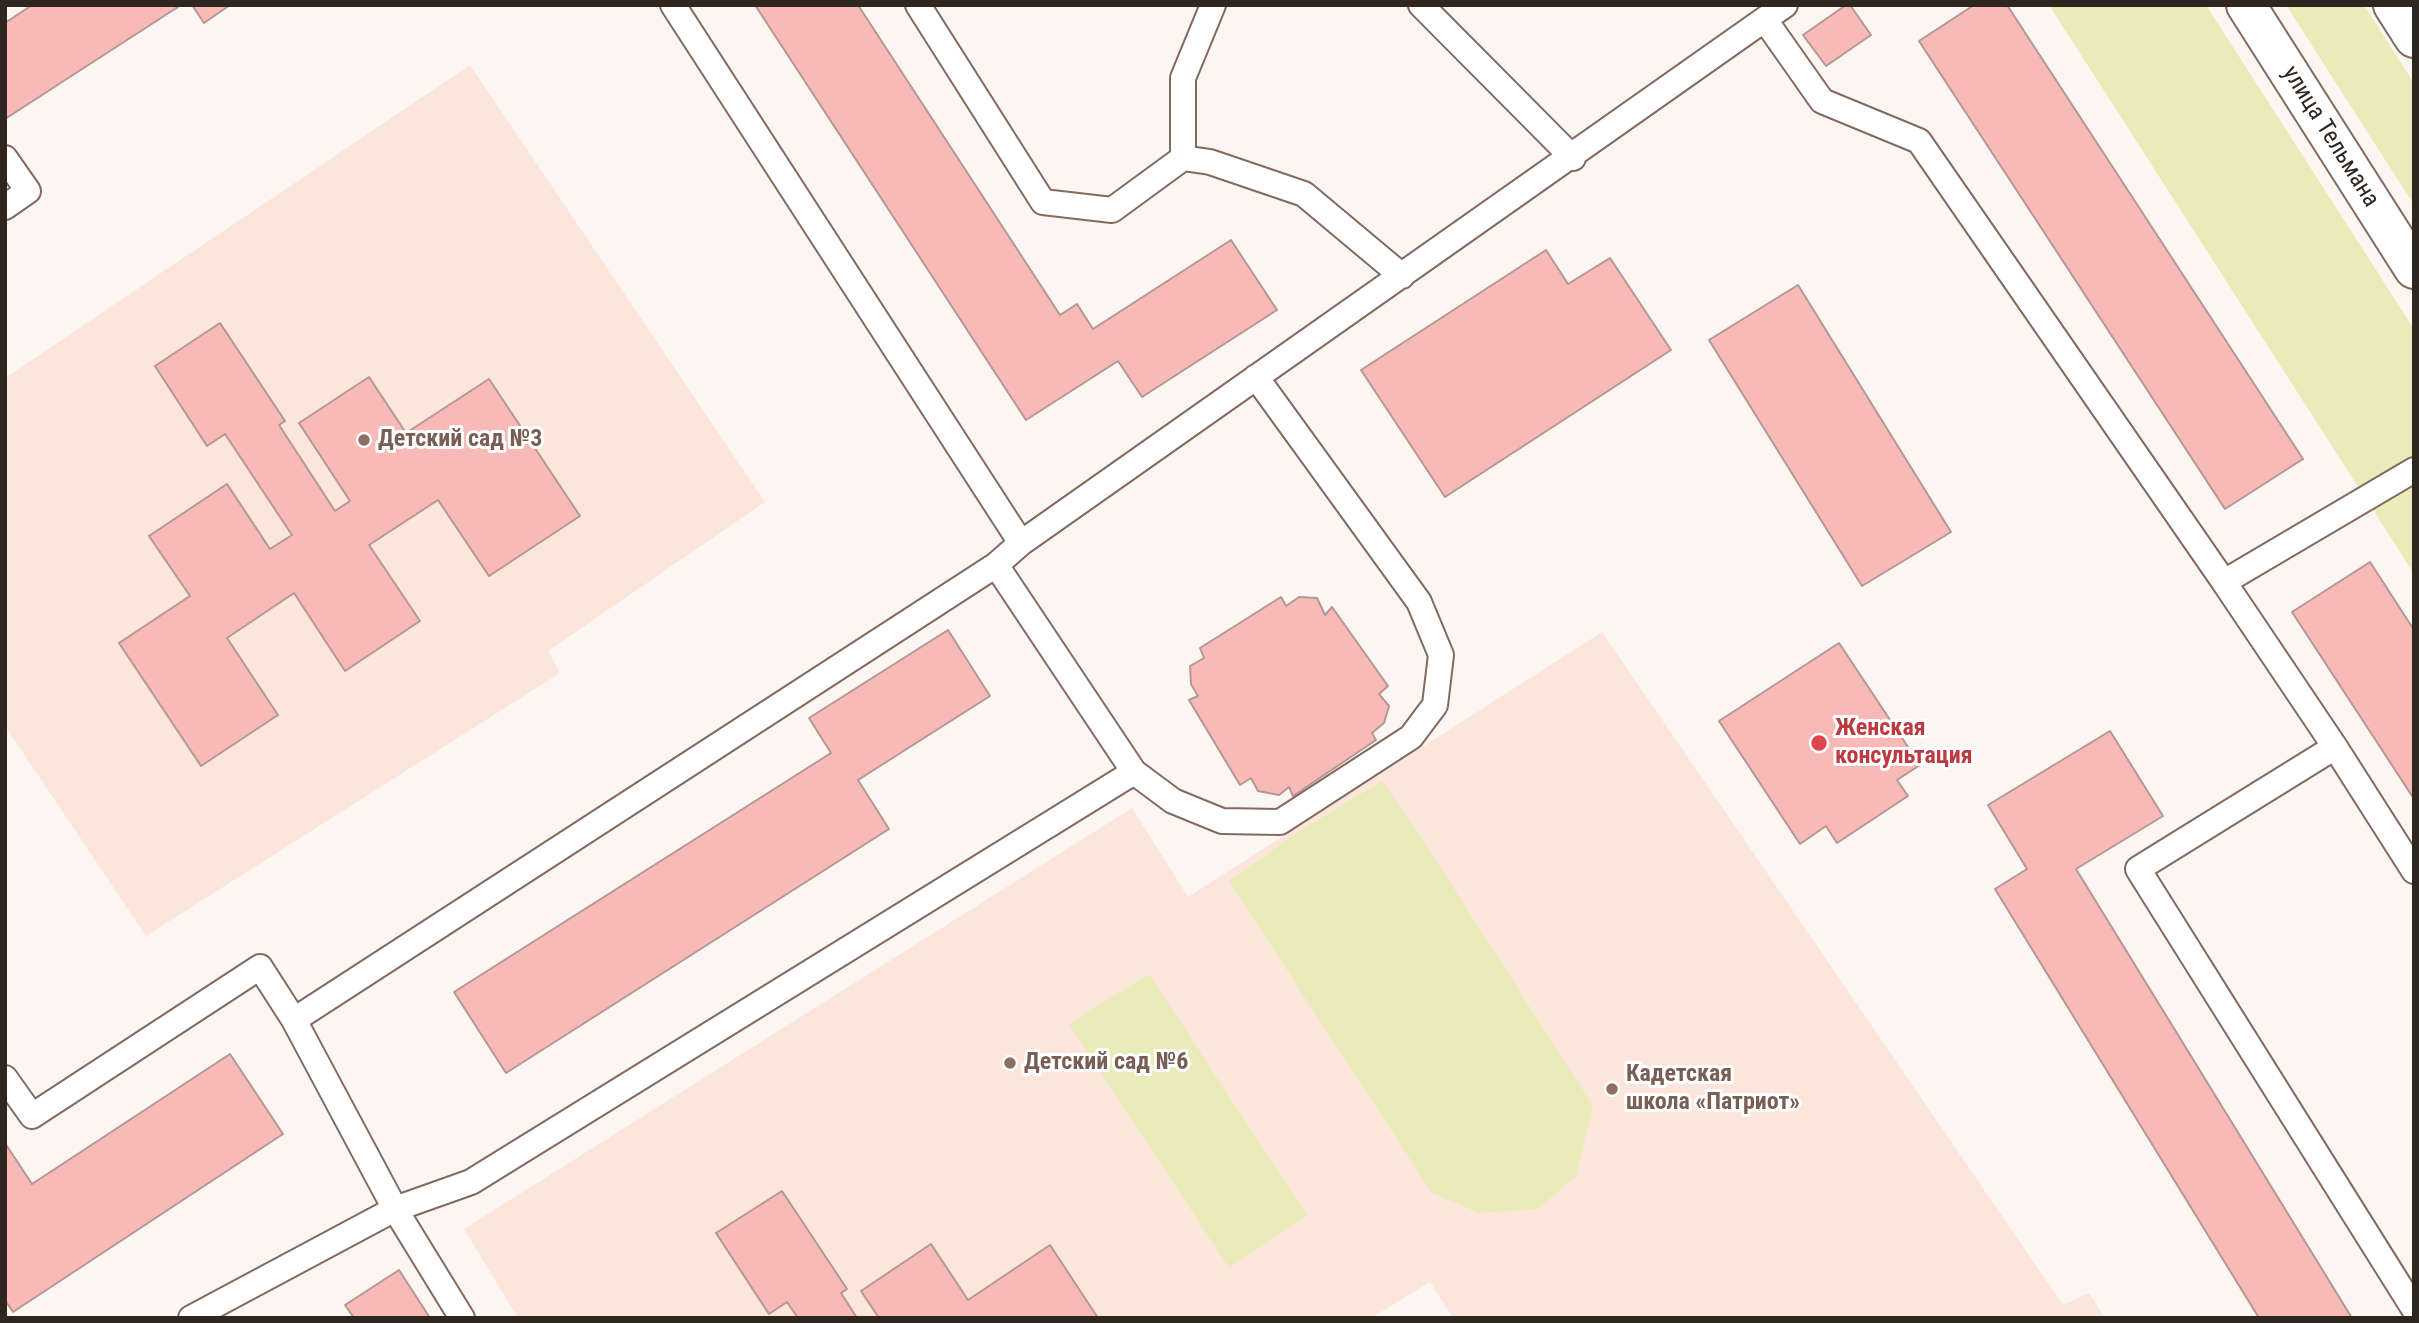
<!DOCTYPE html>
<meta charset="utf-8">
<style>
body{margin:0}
#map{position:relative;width:2419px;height:1323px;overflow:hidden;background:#fcf6f3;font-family:"Roboto Condensed",sans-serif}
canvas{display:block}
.frame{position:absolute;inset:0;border:7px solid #302620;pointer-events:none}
</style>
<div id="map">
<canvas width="2419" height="1323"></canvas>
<div class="frame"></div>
</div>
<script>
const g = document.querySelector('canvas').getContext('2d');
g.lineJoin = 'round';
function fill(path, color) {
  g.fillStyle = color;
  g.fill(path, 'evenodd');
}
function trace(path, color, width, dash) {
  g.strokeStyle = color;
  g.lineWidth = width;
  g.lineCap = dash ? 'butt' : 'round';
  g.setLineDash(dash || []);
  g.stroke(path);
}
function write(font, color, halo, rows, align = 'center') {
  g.font = font + ' "Roboto Condensed",sans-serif';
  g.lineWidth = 6;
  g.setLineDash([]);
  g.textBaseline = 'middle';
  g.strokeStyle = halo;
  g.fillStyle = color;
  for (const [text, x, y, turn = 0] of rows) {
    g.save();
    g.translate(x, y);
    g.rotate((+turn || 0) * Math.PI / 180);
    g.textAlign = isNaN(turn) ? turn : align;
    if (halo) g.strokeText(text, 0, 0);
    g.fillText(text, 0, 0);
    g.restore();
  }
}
const built = new Path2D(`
 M470,65L765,502L548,651L560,673L146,936L5,726V378Z
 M1602,632L2063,1305L2089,1293L2105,1318H1453L1430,1282L1371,1318H518L464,1229L1132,808L1188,897Z`);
const green = new Path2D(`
 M2049,5H2206L2414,329V574Z
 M2286,5H2364L2414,83V205Z
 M1382,781L1414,826L1593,1106L1576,1176L1538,1209L1479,1213L1432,1193L1229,881L1304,828Z
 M1149,974L1307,1215L1229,1268L1069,1024Z`);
const building = new Path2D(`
 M32,5H181L5,119V23Z
 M192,5H230L204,23Z
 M755,5H858L1060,315L1077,304L1093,329L1231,240L1277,310L1142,397L1118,361L1026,420Z
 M1846,5H1850L1871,35L1826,66L1803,35Z
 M1974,5H2007L2303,459L2225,509L1919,41Z
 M1546,250L1568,284L1610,258L1671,350L1445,497L1361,370Z
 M1798,285L1951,532L1862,586L1709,340Z
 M220,323L285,421L279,425L335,511L350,501L299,423L369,377L406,433L489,379L580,516L489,576L438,500L369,545L420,621L345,671L294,593L227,638L278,715L201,766L119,643L190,596L149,536L227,484L270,549L292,535L225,434L207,446L155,366Z
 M2370,562L2414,630V799L2292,612Z
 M1281,597L1286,606L1299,597L1317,598L1325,615L1332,607L1388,686L1379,694L1389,706L1384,723L1372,733L1376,740L1293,796L1289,787L1279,795L1258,791L1251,778L1240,785L1189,700L1198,696L1191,684L1190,666L1204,658L1200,648Z
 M948,630L990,696L858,780L889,829L506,1073L454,992L831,753L809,718Z
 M1839,643L1920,765L1897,780L1908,796L1837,843L1826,826L1800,844L1719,721Z
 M2110,731L2163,816L2076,869L2352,1318H2259L1995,889L2027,869L1988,805Z
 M230,1054L283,1134L13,1312L5,1300V1143L32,1184Z
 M782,1191L847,1289L841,1293L857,1318H798L787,1302L769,1314L716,1233Z
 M931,1244L968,1300L1050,1245L1098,1318H879L861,1291Z
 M399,1270L430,1318H354L345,1305Z`);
const service = new Path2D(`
 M673,5L1021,543L1785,5
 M918,5L1043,202L1112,210L1183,158V78L1213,5
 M1421,5L1573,158
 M1765,20L1822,101L1919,141L2224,582
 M5,158L28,191L5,207
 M1183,158L1210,162L1304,194L1402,276
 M2414,470L2224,582L2335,747L2414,871
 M2335,747L2138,869L2414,1309
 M1134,772L1173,801L1222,821L1280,822L1411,737L1435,705L1441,655L1419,602L1256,377
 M5,1078L32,1116L260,967L294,1020
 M191,1318L395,1209L294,1020L996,565L1021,543
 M462,1318L395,1209L471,1182L1134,772L996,565`);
const secondary = new Path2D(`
 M2246,5L2414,269
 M2393,5L2414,38`);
const markers = [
 [364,440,7,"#8d6e63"],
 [1819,743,9,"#e0444e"],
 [1010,1063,7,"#8d6e63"],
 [1612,1089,7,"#8d6e63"]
];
const streetNames = [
 ["улица Тельмана",2330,137,58]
];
const educationNames = [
 ["Детский сад №3",378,440],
 ["Детский сад №6",1024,1063],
 ["Кадетская",1626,1075],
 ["школа «Патриот»",1626,1103]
];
const healthNames = [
 ["Женская",1835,729],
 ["консультация",1835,757]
];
fill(built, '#fce6db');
fill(green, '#e9ecb9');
fill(building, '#f8bab7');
trace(building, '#b59694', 2);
trace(service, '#836a5e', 28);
trace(secondary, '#836a5e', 42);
trace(service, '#fff', 24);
trace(secondary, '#fff', 38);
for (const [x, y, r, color] of markers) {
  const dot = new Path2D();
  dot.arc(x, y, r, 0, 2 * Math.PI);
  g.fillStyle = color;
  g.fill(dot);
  trace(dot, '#fff', 2.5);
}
write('24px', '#302620', '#fff', streetNames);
write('bold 24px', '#785e54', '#fff', educationNames, 'left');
write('bold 24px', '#be3a42', '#fff', healthNames, 'left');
</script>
